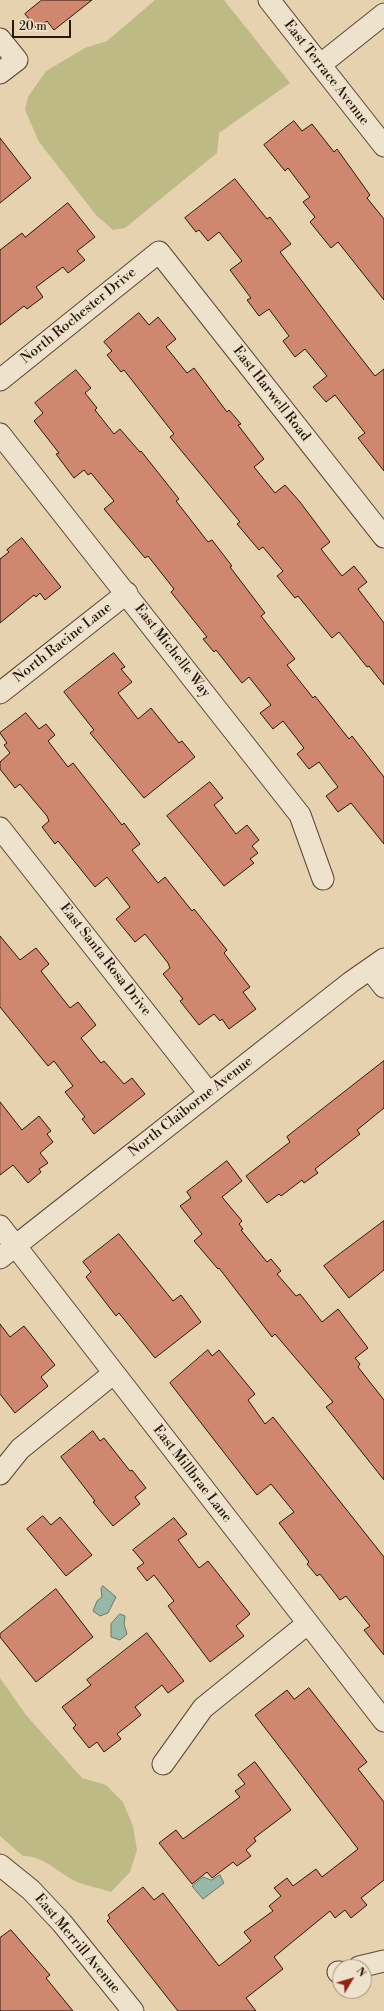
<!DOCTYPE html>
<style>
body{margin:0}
#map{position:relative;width:384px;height:2011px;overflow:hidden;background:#e7d2b0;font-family:"Libre Bodoni",serif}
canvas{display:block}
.north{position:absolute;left:332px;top:1959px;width:40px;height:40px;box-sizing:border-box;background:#efe2cc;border:1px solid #9f917e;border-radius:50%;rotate:52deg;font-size:11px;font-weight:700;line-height:16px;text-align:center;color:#28170a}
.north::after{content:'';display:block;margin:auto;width:14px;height:18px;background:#8f2418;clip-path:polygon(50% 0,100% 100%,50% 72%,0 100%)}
.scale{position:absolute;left:12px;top:20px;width:59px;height:18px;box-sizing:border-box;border:2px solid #28170a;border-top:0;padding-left:5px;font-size:12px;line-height:14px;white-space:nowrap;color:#28170a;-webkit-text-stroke:3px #efe2cc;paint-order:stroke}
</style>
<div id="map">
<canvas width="384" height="2011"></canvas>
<div class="north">N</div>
<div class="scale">20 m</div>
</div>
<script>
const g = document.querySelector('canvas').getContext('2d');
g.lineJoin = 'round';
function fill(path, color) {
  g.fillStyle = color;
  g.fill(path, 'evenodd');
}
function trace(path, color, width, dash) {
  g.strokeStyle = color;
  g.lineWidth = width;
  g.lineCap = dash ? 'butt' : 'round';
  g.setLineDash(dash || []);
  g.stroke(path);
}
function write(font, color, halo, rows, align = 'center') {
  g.font = font + ' "Libre Bodoni",serif';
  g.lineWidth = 3.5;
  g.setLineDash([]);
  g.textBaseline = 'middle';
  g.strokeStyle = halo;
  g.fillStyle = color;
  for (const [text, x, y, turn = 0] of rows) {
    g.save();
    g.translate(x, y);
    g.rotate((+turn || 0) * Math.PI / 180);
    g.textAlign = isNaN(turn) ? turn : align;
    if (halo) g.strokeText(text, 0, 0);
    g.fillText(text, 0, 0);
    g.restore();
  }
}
const green = new Path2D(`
 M155,0H224L290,83L219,133L217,153L125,228L113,230L96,215L39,142L25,110L28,97L46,71L85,48L107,41Z
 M0,1678L26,1715L82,1778L106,1785L123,1802L133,1826L137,1850L130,1872L111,1892C100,1888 86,1886 75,1881C59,1873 42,1855 23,1856L0,1836Z`);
const water = new Path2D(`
 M103,1586L116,1597L108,1613L100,1616L93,1611L97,1601L102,1597L101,1589Z
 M120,1614L125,1616L124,1624L127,1634L120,1640L111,1637V1624Z
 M220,1875L224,1883L203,1899L192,1886L203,1877L211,1880Z`);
const building = new Path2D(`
 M42,0H92L54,30L47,21L37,29L25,14Z
 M294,121L302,131L312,124L334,152L337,149L370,195L367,198L384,219V300L338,242L331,248L310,222L315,217L303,202L310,197L288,168L285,171L264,145Z
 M0,138L31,178L0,203Z
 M235,179L267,219L270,217L291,244L280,252L336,326L375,376L384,369V471L358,438L365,433L335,395L326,402L313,387L327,376L305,349L295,357L283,341L289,336L269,309L259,316L247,300L251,298L230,270L242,261L219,232L208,241L199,230L196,232L185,218Z
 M68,203L95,237L77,251L85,260L68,273L63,267L36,287L43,297L27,309L24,306L0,325V250L22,233L25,237Z
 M139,313L149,325L158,317L176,339L166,347L187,373L194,368L227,412L229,410L241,424L238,425L264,459L254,467L275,493L285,485L300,502L330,542L321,549L342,576L354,566L367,582L358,589L384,623V685L369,666L367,667L339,632L332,638L298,596L295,598L277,576L283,571L263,547L259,550L237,524L240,522L170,437L174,434L124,370L121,372L107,355L112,351L104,342Z
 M76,370L91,388L85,393L97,408L95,410L114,434L120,429L140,452L141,451L179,499L176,501L208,542L212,540L232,566L230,567L265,613L261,616L295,659L287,665L313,698L315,696L349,739L352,736L384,777V844L351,803L338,812L326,796L338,787L319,762L309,769L297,754L304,748L283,721L273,729L260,713L271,705L249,677L242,683L216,650L214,652L203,639L207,637L171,592L174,589L148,556L145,558L104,509L114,501L91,473L88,475L84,470L74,478L56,454L59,453L34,421L43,413L35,403Z
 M22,538L61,587L45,600L40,593L36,597L34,595L0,623V559L9,552L7,550Z
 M114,653L125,667L121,669L132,682L118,693L138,719L151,708L179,743L182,741L195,757L144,798L90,733L94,730L64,692Z
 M26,713L39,729L46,724L55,735L48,741L68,767L73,763L122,825L124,823L140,844L132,850L158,883L165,877L192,911L194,909L227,950L224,953L250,987L243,992L256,1009L229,1029L222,1019L220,1021L214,1014L199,1025L180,1001L183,999L163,974L170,968L168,963L145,934L135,942L116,919L130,907L107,877L95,887L58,841L55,844L42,827L49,821L47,816L20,784L15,788L0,769V762L10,753L4,745L7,743L0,733Z
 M210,782L223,798L214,805L236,834L247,825L259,840L252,846L258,853L250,859L254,863L224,886L167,816Z
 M0,936L20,960L36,948L49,964L41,971L44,975L70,1008L78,1002L96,1025L81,1038L101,1063L104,1061L124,1084L132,1078L145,1094L94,1134L82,1119L85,1117L65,1092L73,1086L54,1061L48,1066L0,1007Z
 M384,1061V1108L357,1130L360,1134L315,1169L318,1173L304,1183L302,1180L281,1196L279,1194L267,1203L246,1176L290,1142L287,1137Z
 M0,1102L22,1130L39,1116L51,1131L47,1134L53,1142L40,1153L48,1163L39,1169L41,1172L28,1183L13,1165L0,1175Z
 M227,1161L242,1181L222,1197L242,1221L239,1224L243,1229L241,1230L267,1262L271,1259L281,1271L277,1274L296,1296L300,1294L322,1322L338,1309L368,1348L355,1358L360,1364L358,1367L384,1400V1480L326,1407L333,1402L275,1334L272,1337L219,1268L218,1269L194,1241L202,1234L180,1206L191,1198L187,1192Z
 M384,1221V1270L349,1298L324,1266Z
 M119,1234L173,1301L181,1295L201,1322L155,1358L119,1313L116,1316L86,1277L91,1272L83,1262Z
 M0,1324L10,1337L24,1326L55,1365L41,1377L48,1386L15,1413L0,1394Z
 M208,1350L212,1356L219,1350L255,1394L248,1400L265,1424L273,1417L384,1557V1655L364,1630L370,1626L346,1596L340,1600L320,1574L317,1576L307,1564L309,1562L279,1523L294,1512L271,1484L257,1495L170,1383Z
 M93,1431L100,1441L104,1438L130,1471L132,1470L146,1488L135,1497L140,1504L113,1526L93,1502L95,1501L61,1457Z
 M43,1516L51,1525L60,1517L92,1555L66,1576L27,1529Z
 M174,1518L187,1534L178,1540L199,1568L208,1561L250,1614L236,1626L244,1636L210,1662L168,1606L174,1601L154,1575L147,1581L137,1568L144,1563L133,1550Z
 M56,1589L93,1637L36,1682L0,1637V1634Z
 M147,1633L184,1681L168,1693L162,1685L135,1707L141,1715L117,1734L121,1739L104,1752L97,1742L89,1748L73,1728L76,1725L62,1707L91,1685L87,1680Z
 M309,1688L367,1762L358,1769L384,1802V1880L361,1898L367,1905L351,1918L345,1910L335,1918L330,1911L274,1957L283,1969L246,1998L256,2011H178L107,1921L110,1918L108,1915L143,1887L154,1900L163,1893L219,1966L251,1941L244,1932L273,1911L269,1906L281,1896L274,1888L287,1878L293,1886L316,1869L322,1877L358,1849L255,1715L287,1690L294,1699Z
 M255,1762L291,1810L254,1838L256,1841L246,1850L251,1856L237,1866L233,1862L212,1878L207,1872L192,1884L159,1843L176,1830L183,1839L240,1797L235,1791L245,1784L238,1775Z
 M11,1930L50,1975L46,1978L73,2011H0V1938Z`);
const minor = new Path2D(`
 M269,0L384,146
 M0,39L17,60L0,73
 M320,65L384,14
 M0,380L159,252L384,537
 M0,434L300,815L323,879
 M0,693L127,593
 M0,828L209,1093
 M370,969L384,987
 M0,1226L384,1721
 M0,1258L351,982L384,959
 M0,1474L20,1449L114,1373
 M163,1764L203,1708L307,1624
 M0,1865L31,1890L62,1923L133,2011
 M359,1967L384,1961
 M338,1972H340`);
const streetNames = [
 ["East Terrace Avenue",326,73,52],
 ["North Rochester Drive",79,316,-39],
 ["East Harwell Road",271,394,52],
 ["North Racine Lane",63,643,-38],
 ["East Michelle Way",172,651,52],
 ["East Santa Rosa Drive",105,960,52],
 ["North Claiborne Avenue",191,1107,-38],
 ["East Millbrae Lane",192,1474,52],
 ["East Merrill Avenue",77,1944,50]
];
fill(green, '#bdba86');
fill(water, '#97b8a7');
trace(water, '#6b7868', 1);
fill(building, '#cf886f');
trace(building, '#28170a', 1);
trace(minor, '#584634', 23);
trace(minor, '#efe2cc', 21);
write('14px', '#28170a', '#efe2cc', streetNames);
</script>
